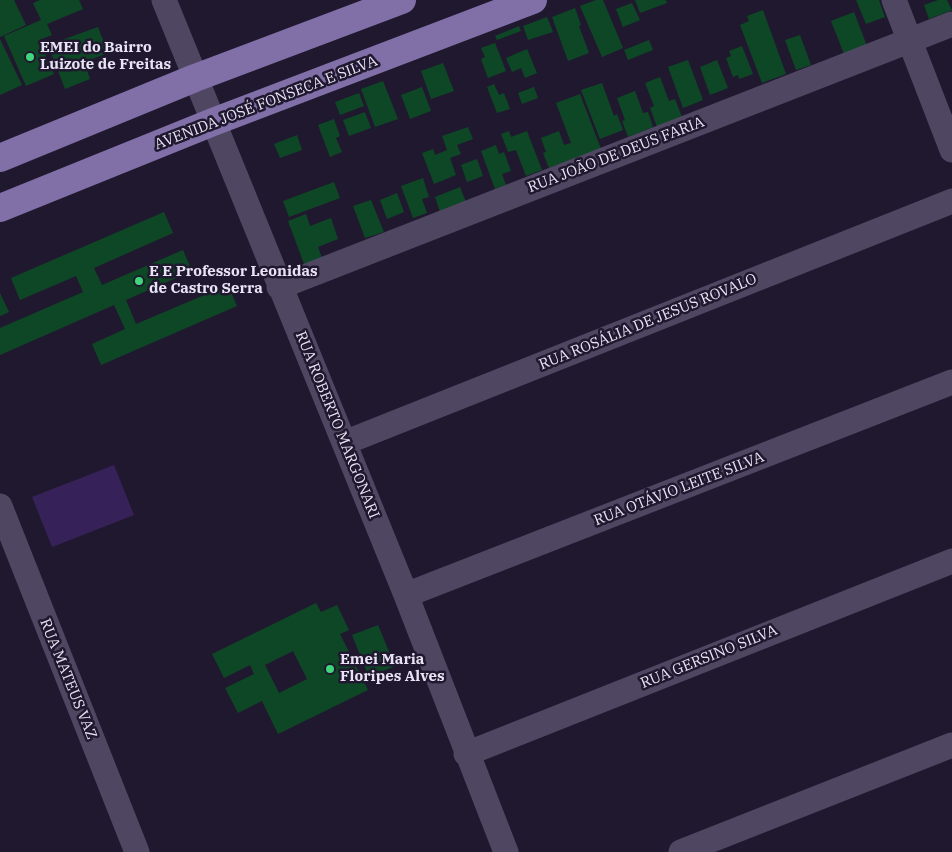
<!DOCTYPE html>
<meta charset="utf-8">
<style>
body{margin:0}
canvas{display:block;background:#1f182f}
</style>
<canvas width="952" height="852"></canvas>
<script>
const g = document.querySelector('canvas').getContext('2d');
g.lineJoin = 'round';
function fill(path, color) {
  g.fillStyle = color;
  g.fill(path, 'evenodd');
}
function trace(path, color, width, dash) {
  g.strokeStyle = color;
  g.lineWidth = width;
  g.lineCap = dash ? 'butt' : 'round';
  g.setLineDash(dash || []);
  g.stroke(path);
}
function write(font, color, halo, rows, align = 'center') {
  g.font = font + ' "IBM Plex Serif",serif';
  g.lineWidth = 5;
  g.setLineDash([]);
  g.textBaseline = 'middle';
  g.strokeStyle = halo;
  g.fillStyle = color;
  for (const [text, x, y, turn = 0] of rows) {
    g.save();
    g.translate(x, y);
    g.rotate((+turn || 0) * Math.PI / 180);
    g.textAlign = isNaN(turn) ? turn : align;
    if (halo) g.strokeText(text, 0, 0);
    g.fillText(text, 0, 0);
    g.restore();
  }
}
const green = new Path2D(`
 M114,465L134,515L52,547L32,497Z`);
const building = new Path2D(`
 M0,0H14L26,25L0,37Z
 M40,0H79L83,9L47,24L52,35L39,40L54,74L26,86L4,36L41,20L33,3Z
 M596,0H603L623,48L602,57L580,6Z
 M635,0H666L667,3L640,13Z
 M856,0H879L885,17L866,24Z
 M938,0H947L952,10L929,19L924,5Z
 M632,3L640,20L623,27L616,9Z
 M575,8L581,25L579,26L589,53L568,61L552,17Z
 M763,10L786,74L762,83L740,25L749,21L747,16Z
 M854,12L867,46L844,54L831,21Z
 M547,17L553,32L528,40L523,26Z
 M519,26L521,31L497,40L495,36Z
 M98,27L108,53L84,62L90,79L65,89L48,45Z
 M800,35L811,65L796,70L785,40Z
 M0,39L22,85L0,95Z
 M649,40L653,50L628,60L624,50Z
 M495,43L506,71L488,78L481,59L485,57L481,48Z
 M742,46L753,74L739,79L738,75L733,77L726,58L731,56L729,51Z
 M527,49L537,73L525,78L521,68L512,72L506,58Z
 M688,60L703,100L683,108L668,67Z
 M717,60L728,88L710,95L700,67Z
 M443,63L454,91L431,99L421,71Z
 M660,77L669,101L675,99L682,117L657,127L650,108L654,106L645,83Z
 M383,81L398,119L375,127L361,89Z
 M602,83L614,116L617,114L623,130L600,139L581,90Z
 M494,84L499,95L504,93L510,109L497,113L487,87Z
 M422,87L431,111L410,119L401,95Z
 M534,87L538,98L522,104L518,93Z
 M635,91L643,113L648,112L653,127L628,137L622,121L625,120L617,98Z
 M359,93L364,106L340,115L335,102Z
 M580,94L601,149L549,168L543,153L546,152L541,138L559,131L564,145L571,143L556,103Z
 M365,112L371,128L349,136L343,120Z
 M334,119L340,136L336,138L342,152L330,157L318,125Z
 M468,127L473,139L457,145L461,154L450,158L456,175L434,184L422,153L433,149L435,155L447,150L442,136Z
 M509,131L511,137L527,131L542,170L526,176L516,150L508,152L501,134Z
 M297,135L302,150L280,158L274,144Z
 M496,145L499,154L504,152L511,171L502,174L506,185L495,189L481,151Z
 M477,159L483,176L467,182L461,165Z
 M423,178L429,197L422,199L427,213L413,218L401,186Z
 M334,182L340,198L289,217L283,201Z
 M460,187L466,202L440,212L435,197Z
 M397,193L404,212L387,219L380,200Z
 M371,200L384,232L365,238L353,206Z
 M164,212L173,233L94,268L102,285L183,250L192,271L126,300L136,324L228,285L237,306L101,365L92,344L125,329L114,305L0,355V328L83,292L76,276L20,300L11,278Z
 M306,214L310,226L331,218L338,239L318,247L322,258L304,264L288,221Z
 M0,293L9,312L0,316Z
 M316,603L321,612L337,605L349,630L340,634L368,690L278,734L262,701L238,713L225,688L254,674L250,665L224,678L212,654ZM293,651L307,679L279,693L265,665Z
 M378,625L395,666L369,677L352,635Z`);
const minor = new Path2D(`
 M164,0L406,595L506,852
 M894,0L952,150
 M279,287L952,24
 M344,443L952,201
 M0,506L137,852
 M406,595L952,382
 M466,754L952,561
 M681,852L952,745`);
const major = new Path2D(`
 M0,158L195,78L402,0
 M0,208L213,122L533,0`);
const markers = [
 [30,57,5,"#40d77c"],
 [139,281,5,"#40d77c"],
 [330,669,5,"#40d77c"]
];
const poiNames = [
 ["EMEI do Bairro",40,48],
 ["Luizote de Freitas",40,65],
 ["E E Professor Leonidas",149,272],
 ["de Castro Serra",149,289],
 ["Emei Maria",340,660],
 ["Floripes Alves",340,677]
];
const streetNames = [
 ["AVENIDA JOSÉ FONSECA E SILVA",266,103,-21],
 ["RUA JOÃO DE DEUS FARIA",616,155,-21],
 ["RUA ROSÁLIA DE JESUS ROVALO",648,322,-22],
 ["RUA ROBERTO MARGONARI",337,425,68],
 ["RUA OTÁVIO LEITE SILVA",679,489,-21],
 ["RUA GERSINO SILVA",709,657,-22],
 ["RUA MATEUS VAZ",68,679,68]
];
fill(green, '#362259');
fill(building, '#0e4725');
trace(minor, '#4f4762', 25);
trace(major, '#8170a8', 28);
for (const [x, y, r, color] of markers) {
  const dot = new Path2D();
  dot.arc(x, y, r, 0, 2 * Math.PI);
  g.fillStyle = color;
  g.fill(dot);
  trace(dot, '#1f182f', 2);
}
write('bold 15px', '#e9e4f5', '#1f182f', poiNames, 'left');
write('15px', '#e9e4f5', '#1f182f', streetNames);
</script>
